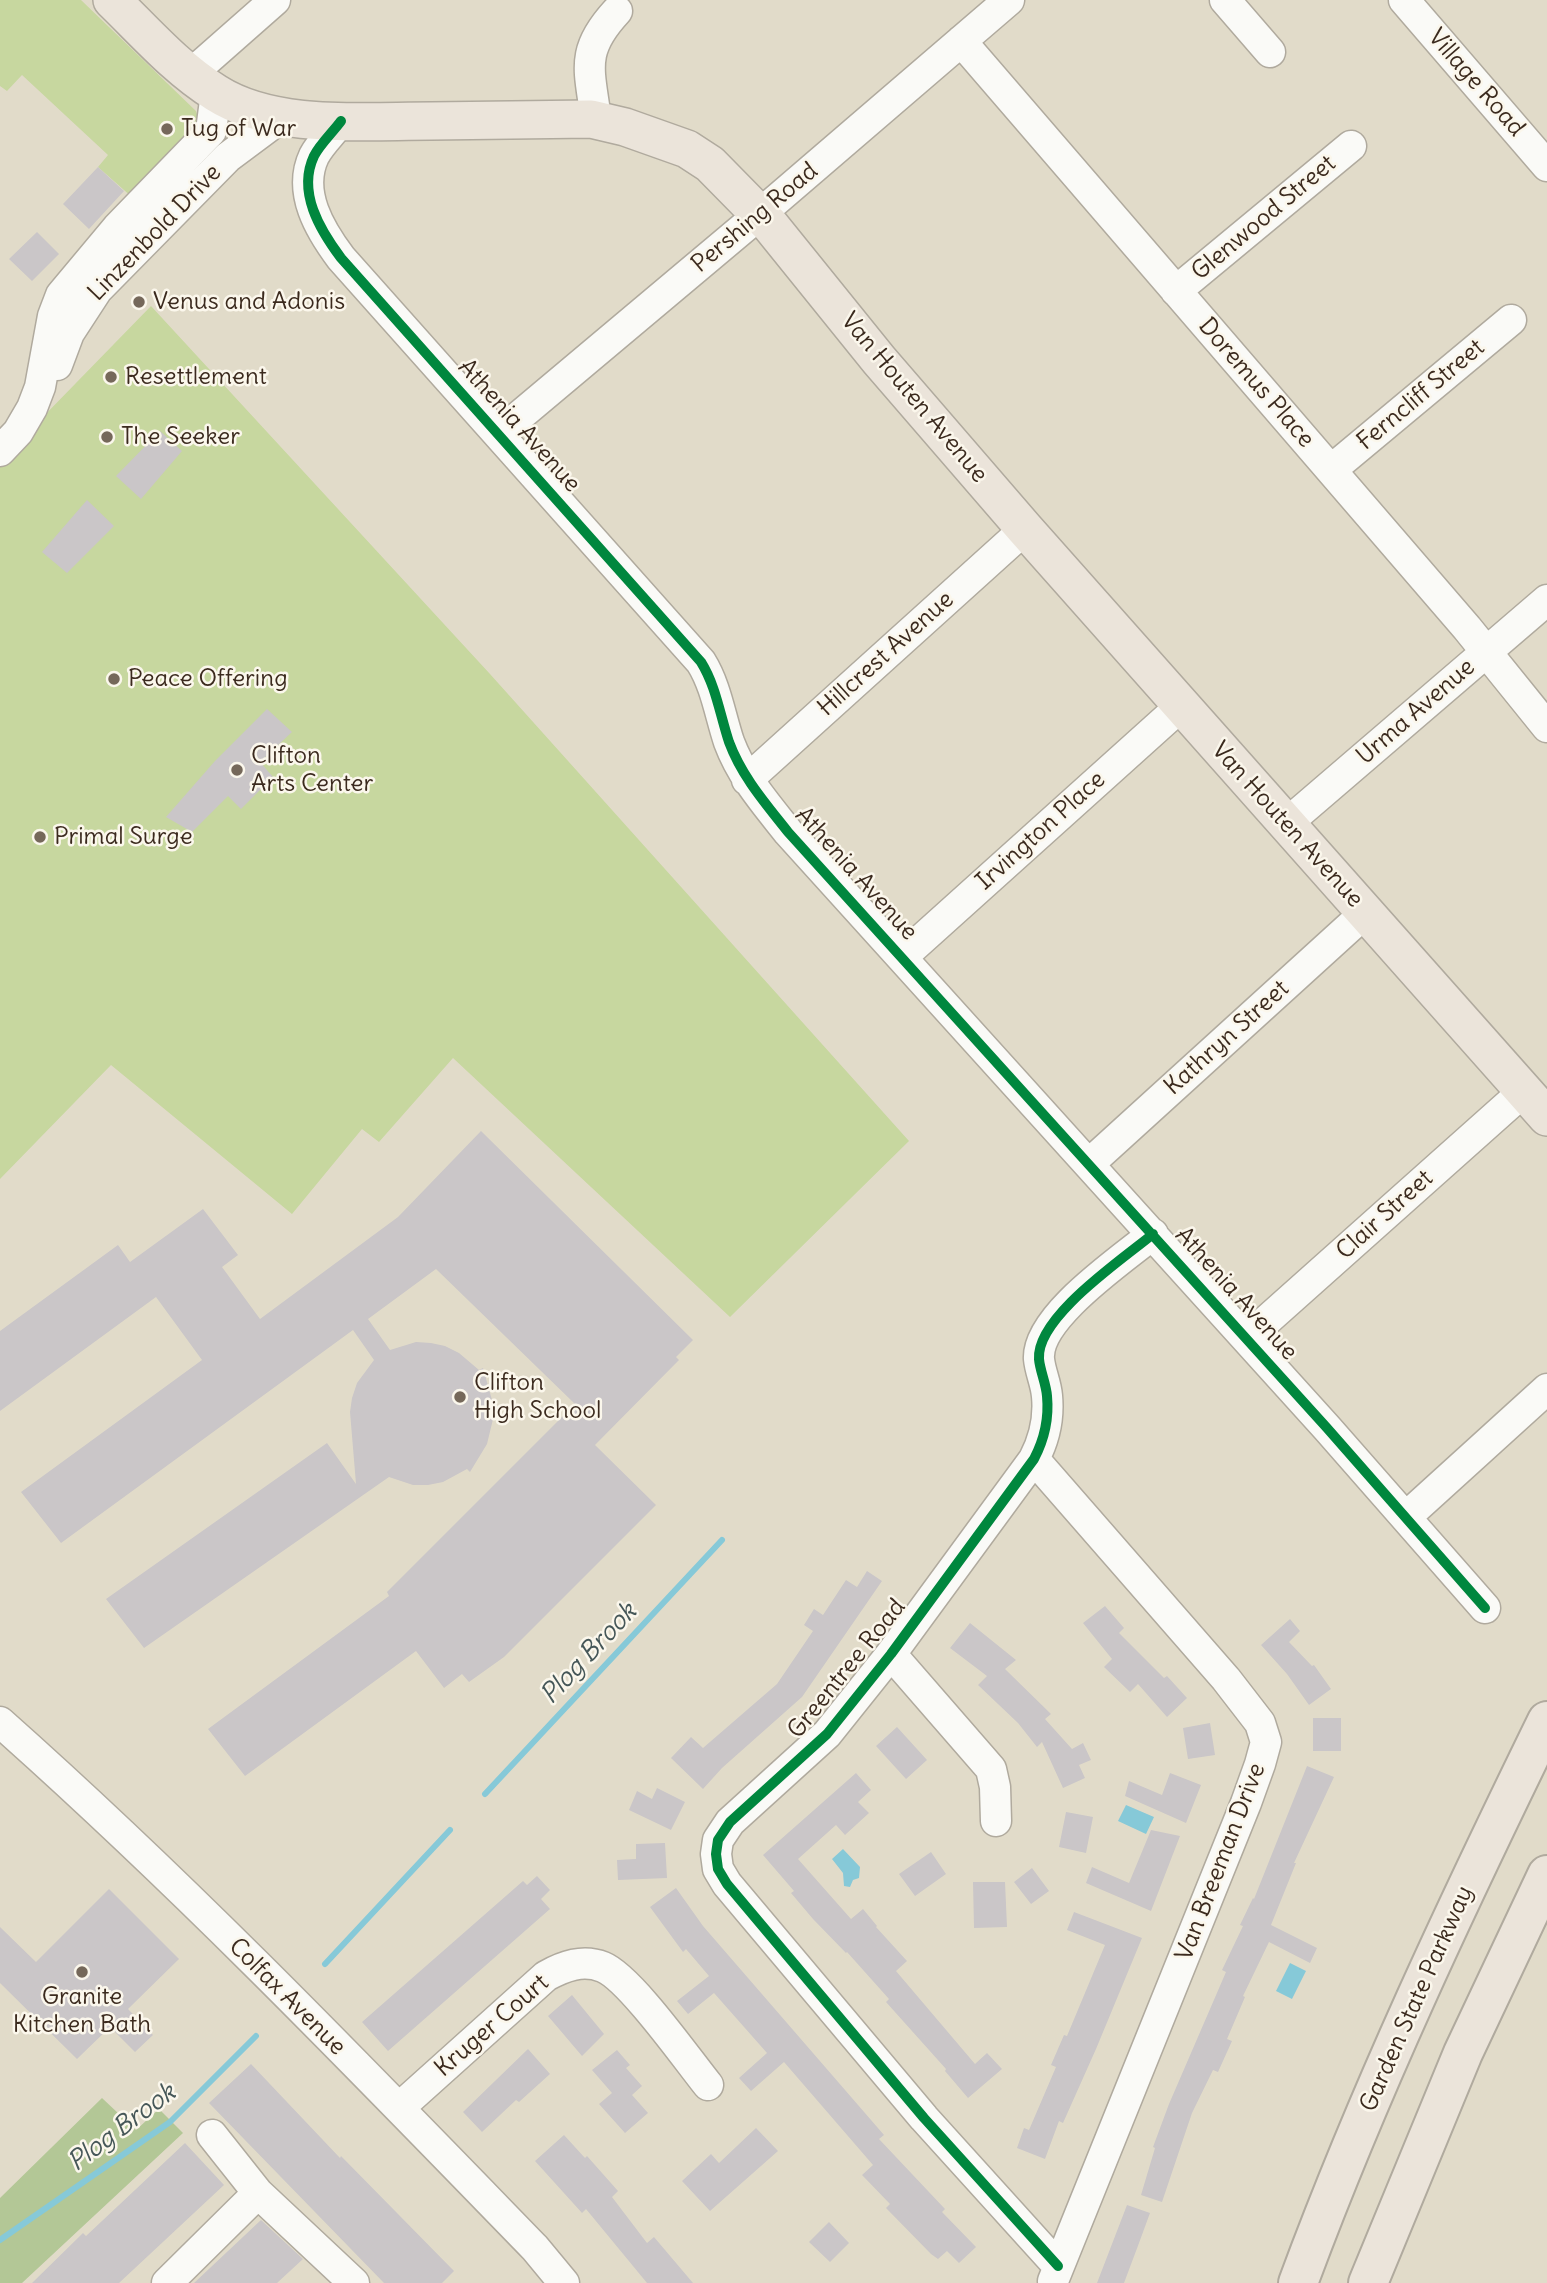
<!DOCTYPE html>
<style>
body{margin:0}
canvas{display:block;background:#e1dbc9}
</style>
<canvas width="1547" height="2283"></canvas>
<script>
const g = document.querySelector('canvas').getContext('2d');
g.lineJoin = 'round';
function fill(path, color) {
  g.fillStyle = color;
  g.fill(path, 'evenodd');
}
function trace(path, color, width, dash) {
  g.strokeStyle = color;
  g.lineWidth = width;
  g.lineCap = dash ? 'butt' : 'round';
  g.setLineDash(dash || []);
  g.stroke(path);
}
function write(font, color, halo, rows, align = 'center') {
  g.font = font + ' Delius,sans-serif';
  g.lineWidth = 5;
  g.setLineDash([]);
  g.textBaseline = 'middle';
  g.strokeStyle = halo;
  g.fillStyle = color;
  for (const [text, x, y, turn = 0] of rows) {
    g.save();
    g.translate(x, y);
    g.rotate((+turn || 0) * Math.PI / 180);
    g.textAlign = isNaN(turn) ? turn : align;
    if (halo) g.strokeText(text, 0, 0);
    g.fillText(text, 0, 0);
    g.restore();
  }
}
const green = new Path2D(`
 M0,0H81L196,111L201,127L133,198L98,167L108,155L22,75L7,91L0,86Z
 M151,306L490,674L909,1141L730,1317L453,1058L379,1142L362,1129L292,1214L111,1065L0,1179V461Z`);
const forest = new Path2D(`
 M102,2098L136,2130L159,2109L183,2133L22,2283H0V2198Z`);
const water = new Path2D(`
 M1126,1805L1154,1817L1146,1834L1118,1821Z
 M843,1849L860,1867L859,1878L853,1880L850,1887L844,1886L843,1873L832,1859Z
 M1290,1963L1306,1971L1292,1999L1276,1991Z`);
const stream = new Path2D(`
 M485,1794L722,1540
 M325,1964L450,1830
 M0,2240L170,2122L256,2036`);
const building = new Path2D(`
 M98,167L124,191L89,229L63,204Z
 M37,232L59,254L32,281L9,259Z
 M160,431L182,451L141,499L116,476Z
 M87,500L114,526L67,573L42,552Z
 M267,709L292,732L260,762L273,777L241,809L228,796L192,832L166,817L215,761Z
 M481,1131L693,1340L676,1357L679,1360L595,1445L656,1505L504,1657L469,1682L462,1674L444,1688L416,1651L245,1776L208,1729L389,1596L387,1592L575,1404L436,1269L368,1319L390,1350L416,1342L431,1343L445,1346L459,1353L479,1370L483,1368L492,1400L494,1415L487,1444L470,1472L467,1469L443,1482L428,1485H413L389,1477L144,1648L106,1599L327,1443L356,1484L350,1412L352,1398L357,1383L374,1360L353,1330L61,1543L21,1492L202,1360L156,1297L0,1411V1331L118,1245L130,1262L203,1209L238,1255L222,1267L260,1319L398,1217Z
 M867,1571L882,1581L802,1697L722,1768L703,1789L671,1758L691,1737L703,1748L777,1684L813,1631L804,1625L814,1609L823,1615L846,1580L857,1587Z
 M1105,1606L1124,1628L1119,1633L1164,1678L1167,1676L1187,1698L1167,1717L1138,1684L1130,1692L1104,1667L1112,1659L1083,1623Z
 M1290,1619L1300,1631L1289,1642L1312,1666L1314,1665L1331,1689L1309,1705L1287,1674L1261,1645Z
 M970,1623L1016,1660L1005,1669L1051,1714L1045,1719L1072,1749L1083,1743L1091,1760L1079,1765L1085,1778L1063,1788L1042,1742L1037,1747L1018,1723L978,1685L987,1676L950,1648Z
 M1313,1718H1341V1751H1313Z
 M1210,1723L1215,1755L1188,1759L1183,1728Z
 M897,1727L927,1760L906,1779L876,1746Z
 M1307,1766L1334,1777L1294,1863H1296L1271,1925L1317,1948L1310,1963L1269,1942L1243,1996L1245,1997L1227,2039L1232,2041L1218,2072L1213,2070L1192,2113L1162,2202L1141,2195L1155,2148L1153,2147L1169,2104L1226,1972L1222,1970L1243,1926L1240,1925L1253,1898L1254,1899Z
 M856,1773L871,1790L858,1802L869,1813L845,1835L836,1825L798,1859L851,1919L863,1909L877,1926L876,1927L907,1961L896,1971L975,2064L987,2053L1002,2069L968,2098L945,2071L946,2069L886,2002L889,1999L847,1952L846,1953L813,1919L791,1893L794,1891L763,1855Z
 M1170,1773L1201,1785L1186,1823L1125,1796L1129,1781L1162,1795Z
 M657,1788L685,1802L671,1830L629,1810L637,1791L652,1799Z
 M1066,1812L1093,1817L1086,1853L1059,1847Z
 M1151,1830L1180,1836L1151,1911L1086,1883L1092,1867L1129,1883Z
 M665,1843L667,1878L618,1880L617,1860L636,1859V1844Z
 M931,1852L946,1874L915,1896L899,1874Z
 M1032,1868L1049,1891L1031,1904L1014,1882Z
 M537,1876L550,1890L541,1899L550,1909L388,2051L362,2022L523,1881L527,1885Z
 M973,1882H1005L1007,1927L974,1928Z
 M676,1888L703,1926L884,2135L879,2139L945,2209L942,2212L976,2247L959,2263L947,2251L938,2259L931,2254L886,2208L890,2204L862,2175L873,2165L784,2062L751,2091L739,2078L767,2053L714,1993L688,2014L677,2001L709,1976L686,1949L683,1952L650,1907Z
 M109,1889L179,1959L128,2009L153,2035L135,2052L110,2027L77,2059L0,1983V1927L36,1962Z
 M1074,1912L1142,1938L1096,2049L1063,2123L1059,2121L1045,2159L1017,2148L1024,2128L1029,2130L1056,2067L1051,2065L1064,2035L1067,2036L1105,1945L1067,1930Z
 M572,1995L604,2034L582,2056L548,2016Z
 M528,2049L550,2074L519,2102L516,2100L482,2132L463,2112Z
 M617,2050L630,2065L626,2068L642,2086L632,2095L648,2113L625,2133L599,2104L612,2093L592,2070Z
 M251,2064L340,2158L341,2156L454,2271L442,2283H384L209,2103Z
 M756,2128L778,2151L710,2211L682,2181L711,2154L719,2163Z
 M564,2135L585,2158L587,2156L618,2191L612,2197L647,2243L654,2237L693,2283H647L586,2209L582,2213L535,2161Z
 M185,2143L224,2185L119,2283H32L83,2233L86,2236Z
 M1127,2205L1150,2213L1139,2243L1124,2283H1097Z
 M261,2220L303,2259L277,2283H194Z
 M829,2222L849,2243L830,2262L809,2242Z`);
const minor = new Path2D(`
 M1225,0L1270,52
 M1404,0L1547,166
 M961,41L1467,628L1547,727
 M191,74L275,0
 M596,120C590,70 579,52 617,11
 M341,121C333,132 320,144 314,156C297,192 320,230 341,258L701,662C716,686 720,715 729,742C742,777 766,804 788,832L1327,1428L1485,1608
 M1176,291L1351,146
 M57,365L69,333L97,290L228,157L283,116
 M498,434L760,214L1009,0
 M0,451L18,432L32,408L40,387L53,316L61,295L117,228L211,131L216,93
 M1331,470L1511,320
 M747,780L1025,529
 M1286,824L1547,600
 M902,957L1181,706
 M1090,1163L1365,913
 M1247,1338L1524,1091
 M1034,1459L1226,1679L1260,1723L1266,1742L1260,1764L1246,1803L1053,2281
 M1406,1517L1547,1389
 M891,1654L991,1769L995,1787L996,1821
 M0,1722C187,1888 361,2069 535,2248L564,2283
 M399,2108L546,1976C564,1966 583,1959 603,1967C630,1978 687,2059 708,2085
 M212,2135L258,2193L354,2283
 M1058,2266L924,2118L727,1884L718,1869L716,1854L718,1840L730,1822L827,1734L891,1654L1034,1459C1044,1440 1049,1417 1047,1396C1046,1383 1040,1371 1039,1359C1036,1317 1123,1259 1153,1234
 M167,2283L258,2193`);
const major = new Path2D(`
 M112,0C145,32 176,68 216,93C274,130 364,121 431,121C484,120 538,120 591,119L625,127L687,149L710,164L770,225L879,360L1025,529L1547,1117`);
const highway = new Path2D(`
 M1298,2283C1369,2091 1457,1905 1547,1721
 M1368,2283L1463,2053L1547,1875`);
const cycleway = new Path2D(`
 M341,121C333,132 320,144 314,156C297,192 320,230 341,258L701,662C716,686 720,715 729,742C742,777 766,804 788,832L1327,1428L1485,1608
 M1058,2266L924,2118L727,1884L718,1869L716,1854L718,1840L730,1822L827,1734L891,1654L1034,1459C1044,1440 1049,1417 1047,1396C1046,1383 1040,1371 1039,1359C1036,1317 1123,1259 1153,1234`);
const markers = [
 [167,129,7,"#75685a"],
 [139,302,7,"#75685a"],
 [111,377,7,"#75685a"],
 [107,437,7,"#75685a"],
 [114,679,7,"#75685a"],
 [237,770,7,"#75685a"],
 [40,837,7,"#75685a"],
 [460,1397,7,"#75685a"],
 [82,1972,7,"#75685a"]
];
const streetNames = [
 ["Village Road",1476,83,49],
 ["Pershing Road",755,218,-40],
 ["Glenwood Street",1264,218,-40],
 ["Linzenbold Drive",155,233,-46],
 ["Doremus Place",1256,383,49],
 ["Ferncliff Street",1421,395,-40],
 ["Van Houten Avenue",914,398,50],
 ["Athenia Avenue",519,426,48],
 ["Hillcrest Avenue",886,654,-42],
 ["Urma Avenue",1416,712,-41],
 ["Van Houten Avenue",1287,825,48],
 ["Irvington Place",1041,831,-42],
 ["Athenia Avenue",856,874,48],
 ["Kathryn Street",1227,1038,-42],
 ["Clair Street",1385,1215,-42],
 ["Athenia Avenue",1236,1294,48],
 ["Greentree Road",847,1669,-51],
 ["Van Breeman Drive",1221,1862,-69],
 ["Colfax Avenue",287,1997,45],
 ["Garden State Parkway",1417,1999,-66],
 ["Kruger Court",492,2026,-41]
];
const poiNames = [
 ["Tug of War",181,129],
 ["Venus and Adonis",153,302],
 ["Resettlement",125,377],
 ["The Seeker",121,437],
 ["Peace Offering",128,679],
 ["Clifton",251,756],
 ["Arts Center",251,784],
 ["Primal Surge",54,837],
 ["Clifton",474,1383],
 ["High School",474,1411],
 ["Granite",82,1997,"center"],
 ["Kitchen Bath",82,2025,"center"]
];
const waterNames = [
 ["Plog Brook",589,1654,-47],
 ["Plog Brook",122,2128,-37]
];
fill(green, '#c7d79f');
fill(forest, '#b3c796');
fill(water, '#86c9d8');
trace(stream, '#86c9d8', 6);
fill(building, '#cac6c8');
trace(minor, '#b0aa9e', 33);
trace(major, '#b0aa9e', 40);
trace(highway, '#b0aa9e', 42);
trace(minor, '#fafaf7', 30);
trace(major, '#ebe4da', 37);
trace(highway, '#ebe4da', 38);
trace(cycleway, '#00873e', 10);
for (const [x, y, r, color] of markers) {
  const dot = new Path2D();
  dot.arc(x, y, r, 0, 2 * Math.PI);
  g.fillStyle = color;
  g.fill(dot);
  trace(dot, '#fbf7ec', 2.5);
}
write('24px', '#3b2a1e', '#fbf7ec', streetNames);
write('24px', '#3b2a1e', '#fbf7ec', poiNames, 'left');
write('italic 26px', '#465758', '#fbf7ec', waterNames);
</script>
